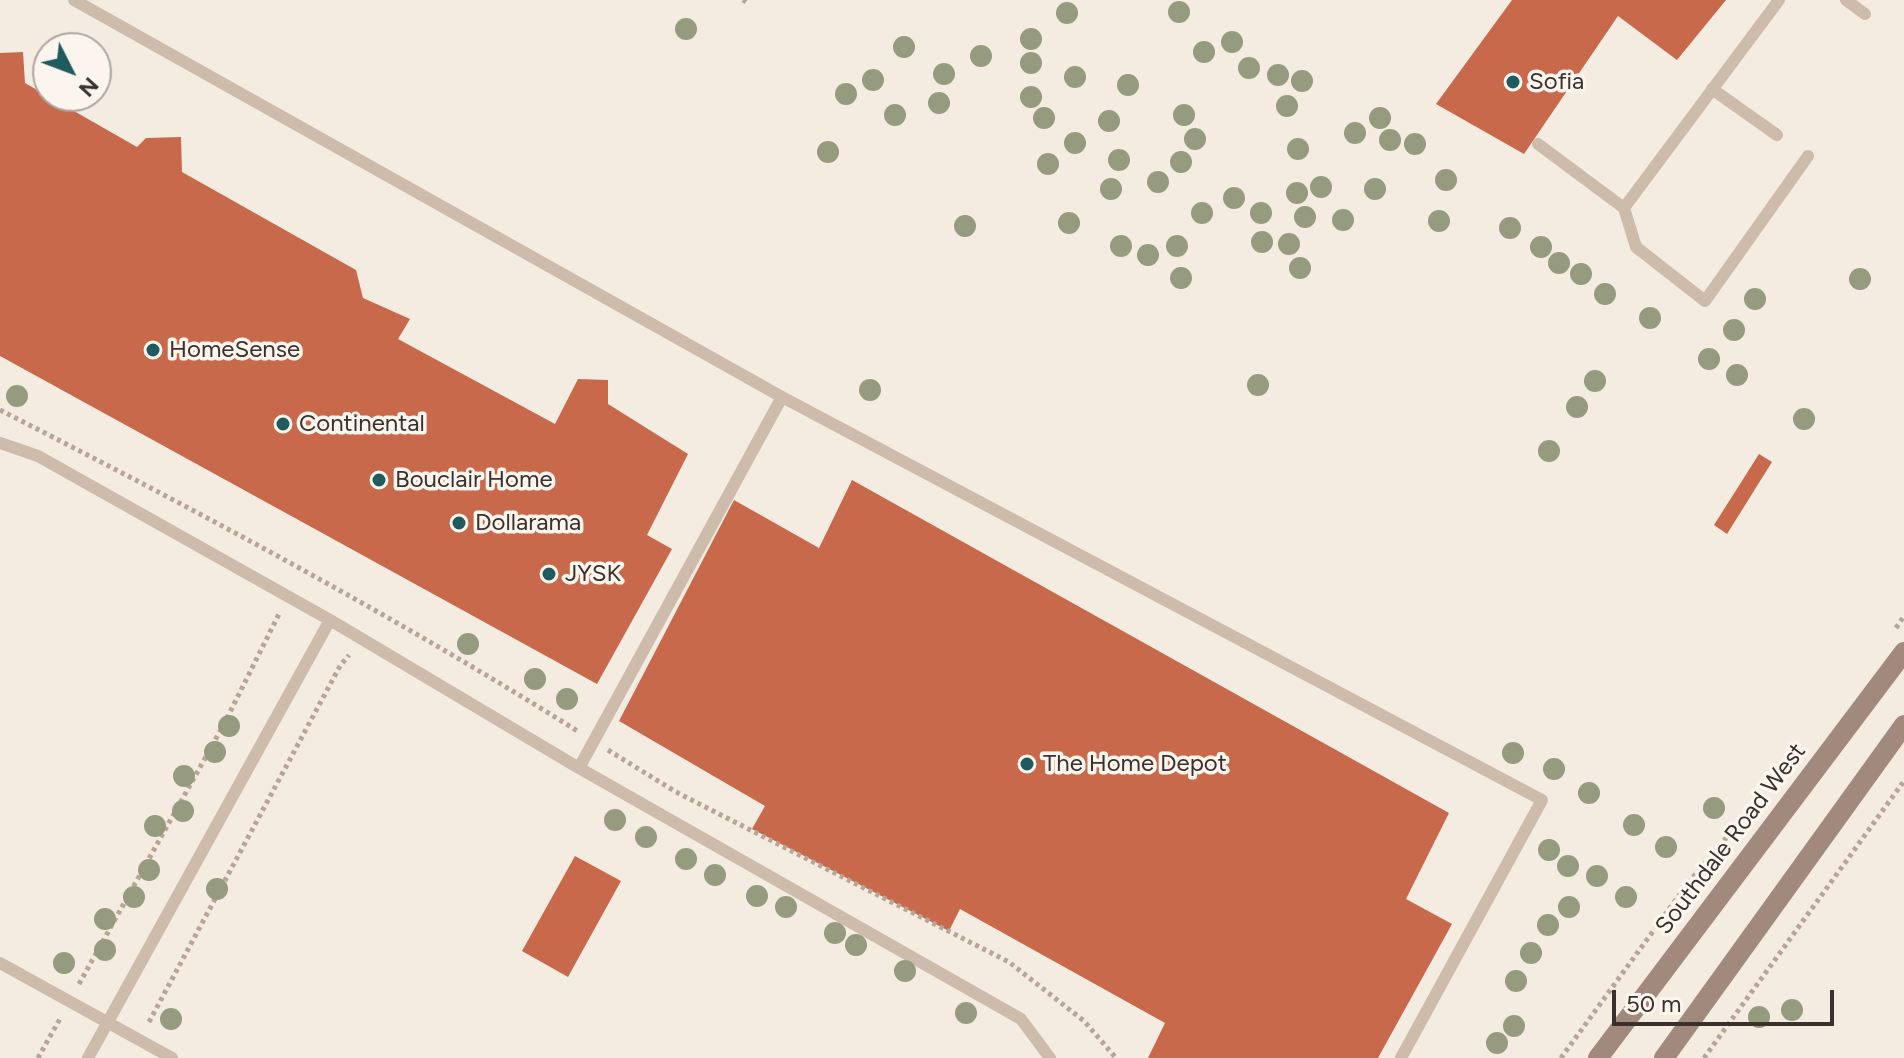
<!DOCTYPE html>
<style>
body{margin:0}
#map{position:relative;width:1904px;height:1058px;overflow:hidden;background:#f4ebe1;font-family:Figtree,sans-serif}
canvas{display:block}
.north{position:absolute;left:32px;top:32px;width:80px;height:80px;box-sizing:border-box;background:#fbf5ee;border:2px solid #aea6a0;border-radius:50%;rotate:132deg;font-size:22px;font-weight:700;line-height:32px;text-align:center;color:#3b302b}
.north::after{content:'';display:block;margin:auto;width:28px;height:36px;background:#1f5a5e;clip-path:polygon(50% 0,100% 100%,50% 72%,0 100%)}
.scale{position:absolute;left:1612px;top:990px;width:222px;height:36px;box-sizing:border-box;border:4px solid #3b302b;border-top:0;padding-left:10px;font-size:24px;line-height:28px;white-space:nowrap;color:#3b302b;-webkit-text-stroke:6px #fbf5ee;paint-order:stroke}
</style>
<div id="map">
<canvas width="1904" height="1058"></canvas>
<div class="north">N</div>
<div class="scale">50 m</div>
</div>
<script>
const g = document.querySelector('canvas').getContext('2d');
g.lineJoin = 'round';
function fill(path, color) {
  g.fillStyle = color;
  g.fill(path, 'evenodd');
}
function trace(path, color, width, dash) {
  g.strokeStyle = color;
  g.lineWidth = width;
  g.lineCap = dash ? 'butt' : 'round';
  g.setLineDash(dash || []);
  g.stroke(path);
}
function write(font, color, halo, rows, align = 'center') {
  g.font = font + ' Figtree,sans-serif';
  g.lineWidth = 7;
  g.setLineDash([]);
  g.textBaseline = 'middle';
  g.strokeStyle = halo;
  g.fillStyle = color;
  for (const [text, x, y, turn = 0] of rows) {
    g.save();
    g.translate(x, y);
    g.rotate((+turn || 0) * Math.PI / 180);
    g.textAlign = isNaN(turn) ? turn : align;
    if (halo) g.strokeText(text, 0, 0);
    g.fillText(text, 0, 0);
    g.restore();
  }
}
const building = new Path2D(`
 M1512,0H1726L1677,60L1618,16L1524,154L1436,104Z
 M23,52L25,83L137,147L146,138L181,137L182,172L356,270L363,298L410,319L398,339L555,424L578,379L608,380V404L688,454L647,535L672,549L597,684L0,356V53Z
 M1759,454L1772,462L1727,534L1714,525Z
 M852,480L1449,813L1406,899L1452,924L1378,1058H1148L1165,1023L960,909L949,931L752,829L765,806L619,721L734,500L819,548Z
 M575,856L621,881L568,977L522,951Z`);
const path = new Path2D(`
 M743,0L746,2
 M0,410C198,511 391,614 579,732
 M1896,628L1904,616
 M608,750L676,792L1009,962L1084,1021L1116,1058
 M79,984L223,726L280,612
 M149,1022L340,666L349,655
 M38,1058L61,1017
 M1561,1058L1688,883L1760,798
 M1704,1058L1904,781`);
const service = new Path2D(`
 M74,0L782,397
 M1846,0L1865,14
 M1712,89L1777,135
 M1538,144L1624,208L1779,0
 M1624,208L1636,247L1705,301L1808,156
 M0,443L38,456L330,620
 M0,963L172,1058
 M88,1058L330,620L579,768
 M1050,1058L1021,1019L579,768L782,397L1542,800L1401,1058`);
const secondary = new Path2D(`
 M1598,1058L1904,652
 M1664,1058L1904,725`);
const trees = [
 [1179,12],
 [1067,13],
 [686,29],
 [1031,39],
 [1232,42],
 [904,47],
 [1204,52],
 [981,56],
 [1031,63],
 [1249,68],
 [944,74],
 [1278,75],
 [1075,77],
 [873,80],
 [1302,81],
 [1128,85],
 [846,94],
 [1031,97],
 [939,103],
 [1287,106],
 [895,115],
 [1184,115],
 [1044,118],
 [1380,118],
 [1109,121],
 [1355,133],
 [1195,139],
 [1390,140],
 [1075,143],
 [1415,144],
 [1298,149],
 [828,152],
 [1119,160],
 [1181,162],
 [1048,164],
 [1446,180],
 [1158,182],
 [1321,187],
 [1111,189],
 [1375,189],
 [1297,193],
 [1234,198],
 [1202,213],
 [1261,213],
 [1305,217],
 [1343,220],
 [1439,221],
 [1069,223],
 [965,226],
 [1510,228],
 [1262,242],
 [1289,244],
 [1121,246],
 [1177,246],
 [1541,247],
 [1148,255],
 [1559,263],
 [1300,268],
 [1581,274],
 [1181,278],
 [1860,279],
 [1605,294],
 [1755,299],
 [1650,318],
 [1734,330],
 [1709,359],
 [1737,375],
 [1595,381],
 [1258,385],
 [870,390],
 [17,396],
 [1577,407],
 [1804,419],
 [1549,451],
 [468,644],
 [535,679],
 [567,699],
 [229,726],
 [215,752],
 [1513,753],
 [1554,769],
 [184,776],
 [1589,793],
 [1714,808],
 [183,811],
 [615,820],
 [1634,825],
 [155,826],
 [646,837],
 [1666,847],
 [1549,850],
 [686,859],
 [1568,866],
 [149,870],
 [715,875],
 [1597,876],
 [217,889],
 [757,896],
 [134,897],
 [1626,897],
 [786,907],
 [1569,907],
 [105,919],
 [1548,925],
 [835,933],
 [856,945],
 [105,950],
 [1531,953],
 [64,963],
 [905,971],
 [1516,981],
 [1792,1010],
 [966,1013],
 [1759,1017],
 [171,1019],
 [1514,1026],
 [1497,1043]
];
const markers = [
 [1513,82,8,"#1f5a5e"],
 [153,350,8,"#1f5a5e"],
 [283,424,8,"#1f5a5e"],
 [379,480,8,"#1f5a5e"],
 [459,523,8,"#1f5a5e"],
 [549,574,8,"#1f5a5e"],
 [1027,764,8,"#1f5a5e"]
];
const poiNames = [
 ["Sofia",1529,82],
 ["HomeSense",169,350],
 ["Continental",299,424],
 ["Bouclair Home",395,480],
 ["Dollarama",475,523],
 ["JYSK",565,574],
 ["The Home Depot",1043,764]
];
const streetNames = [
 ["Southdale Road West",1731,839,-53]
];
fill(building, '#c8694b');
trace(path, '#b9a596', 5, [4, 4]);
trace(service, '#cdbbac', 12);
trace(secondary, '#a18a7d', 20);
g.fillStyle = '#969b7f';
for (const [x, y] of trees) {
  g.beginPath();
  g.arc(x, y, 11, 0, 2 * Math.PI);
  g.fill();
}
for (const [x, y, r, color] of markers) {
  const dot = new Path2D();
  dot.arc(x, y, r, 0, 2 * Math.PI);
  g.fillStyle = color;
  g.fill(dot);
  trace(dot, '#fbf5ee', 3);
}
write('24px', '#3b302b', '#fbf5ee', poiNames, 'left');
write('24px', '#3b302b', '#fbf5ee', streetNames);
</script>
